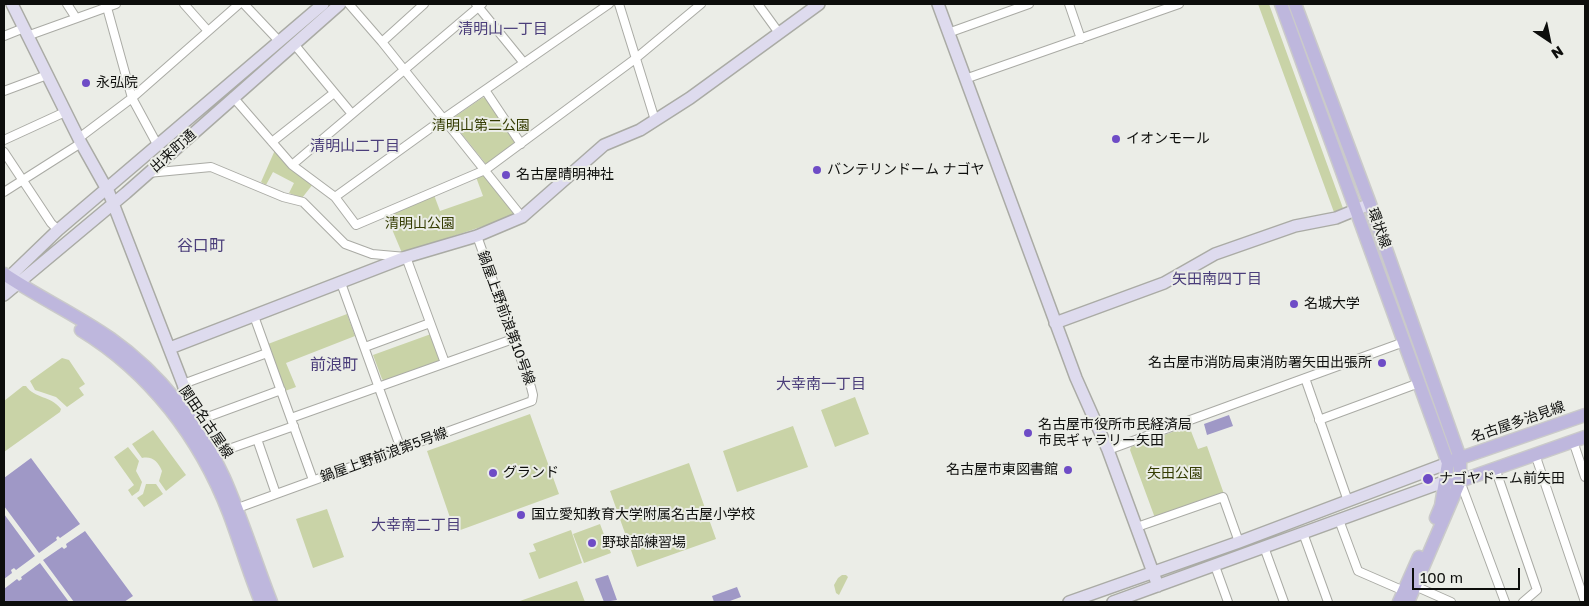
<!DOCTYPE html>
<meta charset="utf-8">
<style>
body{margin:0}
#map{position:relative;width:1589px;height:606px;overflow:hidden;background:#ebede7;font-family:"Golos Text",sans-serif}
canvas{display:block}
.frame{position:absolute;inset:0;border:5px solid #0d0e0c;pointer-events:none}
.north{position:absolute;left:1524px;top:15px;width:50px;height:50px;-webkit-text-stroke:4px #ebede7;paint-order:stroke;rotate:146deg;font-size:14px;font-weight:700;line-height:20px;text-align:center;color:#0d0e0c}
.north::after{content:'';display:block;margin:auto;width:18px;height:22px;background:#0d0e0c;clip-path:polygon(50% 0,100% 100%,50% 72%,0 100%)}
.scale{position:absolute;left:1412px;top:568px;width:108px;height:22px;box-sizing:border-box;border:2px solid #0d0e0c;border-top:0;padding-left:6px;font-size:15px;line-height:18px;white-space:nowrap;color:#0d0e0c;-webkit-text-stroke:4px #ebede7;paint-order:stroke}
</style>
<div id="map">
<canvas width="1589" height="606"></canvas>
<div class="frame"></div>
<div class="north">N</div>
<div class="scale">100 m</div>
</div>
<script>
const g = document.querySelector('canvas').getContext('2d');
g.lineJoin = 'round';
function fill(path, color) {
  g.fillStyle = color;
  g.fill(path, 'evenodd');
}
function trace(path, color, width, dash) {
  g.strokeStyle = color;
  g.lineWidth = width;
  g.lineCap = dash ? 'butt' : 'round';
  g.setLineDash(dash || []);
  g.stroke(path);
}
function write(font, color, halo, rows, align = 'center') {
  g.font = font + ' "Golos Text","Noto Sans JP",sans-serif';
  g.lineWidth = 4;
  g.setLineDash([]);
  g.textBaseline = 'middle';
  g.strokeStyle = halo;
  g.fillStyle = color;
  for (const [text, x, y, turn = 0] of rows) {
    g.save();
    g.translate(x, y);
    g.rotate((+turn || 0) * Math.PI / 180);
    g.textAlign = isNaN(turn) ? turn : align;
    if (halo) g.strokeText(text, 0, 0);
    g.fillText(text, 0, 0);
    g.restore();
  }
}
const green = new Path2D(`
 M1258,4H1269L1344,211L1335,215Z
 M486,97L516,142L515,146L490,164H486L453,123V118L482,98Z
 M275,150L290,168L313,184L302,198L289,193L294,183L273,172L266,185L261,182Z
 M485,175L514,211L511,217L402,253L386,215L434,195L440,211L483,196L476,177Z
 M347,314L355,336L286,363L296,387L285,391L268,344Z
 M431,334L440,358L439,361L384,381L382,379L373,355Z
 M62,358L69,360L85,384L79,388L84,395L67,407L56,397L35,390L30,381Z
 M23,386H26C35,399 50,395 61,409L60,412L4,452V401Z
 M855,397L869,434L835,447L821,410Z
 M530,414L559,494L455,532L427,451Z
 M793,426L808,467L737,492L723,451Z
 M1189,426L1198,449L1207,446L1224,494L1155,518L1130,450L1131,447Z
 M153,430L186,475L166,491L159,481L162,471C158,462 153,456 142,458L132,444Z
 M128,447L139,461L136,471L142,482L139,491L132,496L128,490L134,485L114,457Z
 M689,463L716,539L637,567L610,491Z
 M146,484H156L163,494L144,507L137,498L143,494Z
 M327,509L344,557L313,568L296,519Z
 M600,524L611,553L584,563L573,534Z
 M571,530L582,563L539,579L529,553L536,551L533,544Z
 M842,575H846L848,577L839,595L836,593L834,585L838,578Z
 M577,581L585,602H517Z`);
const water = new Path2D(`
 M1229,415L1233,426L1207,435L1204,424Z
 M31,458L80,524L60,538L58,536L56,538L57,540L39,553L4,506V478Z
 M4,514L35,556L16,570L14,568L11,570L12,573L4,579Z
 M85,531L133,596L124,602H74L43,560L62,547L64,549L67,547L66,544Z
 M40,563L69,602H6L4,599V589L17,579L19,581L22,579L21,577Z
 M608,575L617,600L604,602L595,579Z
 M737,587L741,597L727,602H714L712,596Z`);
const street = new Path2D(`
 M67,4L76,18
 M106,4L132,98L158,146
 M184,4L208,31
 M244,4L279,41
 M349,4L382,42L522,217
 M476,4L524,63
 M619,4L655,120
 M758,4L779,33
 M1069,4L1081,39
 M948,33L1029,4
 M4,36L24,28
 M27,36L116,4
 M382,42L424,4
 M294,44L352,114
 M965,79L1179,4
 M485,90L521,144
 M4,91L47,75
 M233,97L292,165L335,197L356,225L485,170L635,59L701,4
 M79,138L132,98L239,4
 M4,140L65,112
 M272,142L334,93
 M4,152L51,223L58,230
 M292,165L482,4
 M148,173L211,167L283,197L303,202L345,244L372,254L406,257L445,363
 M4,192L81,143
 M335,197L443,119L609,4
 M341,283L401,449
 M254,316L313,480
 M365,347L430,323
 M1305,378L1348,501
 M183,384L267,353
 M291,418L513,339
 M1319,420L1419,383
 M194,422L281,390
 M257,439L276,494
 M1573,441L1585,477
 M1108,450L1404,342
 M1535,454L1585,602
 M212,455L294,426
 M1495,468L1537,590L1523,602
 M1460,481L1505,602
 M235,509L532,401L533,395L531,387L477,236
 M1339,520L1358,571L1404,591
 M1137,527L1223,497L1239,542
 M1303,533L1328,602
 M1264,547L1284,602
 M1215,566L1228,602
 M1415,586L1451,602`);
const secondary = new Path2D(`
 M12,4L81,143L109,193L183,384L194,423
 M938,4L1076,378L1108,450L1158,586
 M4,282L58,230L323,4
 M4,295L126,193L340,4
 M1055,323L1164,283L1215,254L1295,226L1336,218L1370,204
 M170,348L406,257L477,236L522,217L604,145L640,130L690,98L819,4
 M1069,602L1239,542L1448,463
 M1113,602L1446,481`);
const primary = new Path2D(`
 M1281,4L1448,463L1441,506L1436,518
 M1295,4L1370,204L1460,458V481L1408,602
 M4,274C38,297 77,315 111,339C159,373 200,424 224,478C242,519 255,561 271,602
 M81,330C150,372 200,438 229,513C240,542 249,573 261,602
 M1452,461L1585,415
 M1453,481H1460L1585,437
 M1399,602L1419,557`);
const markers = [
 [86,83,5,"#6e4cc6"],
 [1116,139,5,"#6e4cc6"],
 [817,170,5,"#6e4cc6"],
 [506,175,5,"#6e4cc6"],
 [1294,304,5,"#6e4cc6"],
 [1382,363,5,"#6e4cc6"],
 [1028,433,5,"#6e4cc6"],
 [1068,470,5,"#6e4cc6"],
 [493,473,5,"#6e4cc6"],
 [1428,479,6,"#6e4cc6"],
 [521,515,5,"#6e4cc6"],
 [592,543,5,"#6e4cc6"]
];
const poiNames = [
 ["永弘院",96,83],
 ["イオンモール",1126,139],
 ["バンテリンドーム ナゴヤ",827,170],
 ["名古屋晴明神社",516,175],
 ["名城大学",1304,304],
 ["名古屋市消防局東消防署矢田出張所",1372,363,"right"],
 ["名古屋市役所市民経済局",1038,425],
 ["市民ギャラリー矢田",1038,441],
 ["名古屋市東図書館",1058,470,"right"],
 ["グランド",503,473],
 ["ナゴヤドーム前矢田",1439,479],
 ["国立愛知教育大学附属名古屋小学校",531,515],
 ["野球部練習場",602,543]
];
const parkNames = [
 ["清明山第二公園",481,126],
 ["清明山公園",420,224],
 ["矢田公園",1175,474]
];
const streetNames = [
 ["出来町通",173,151,-42],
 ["環状線",1379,228,70],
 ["鍋屋上野前浪第10号線",506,318,70],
 ["関田名古屋線",206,422,56],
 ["名古屋多治見線",1518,422,-19],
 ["鍋屋上野前浪第5号線",384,455,-20]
];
const neighbourhoodNames = [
 ["清明山一丁目",503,29],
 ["清明山二丁目",355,146],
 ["矢田南四丁目",1217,279],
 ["大幸南一丁目",821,384],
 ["大幸南二丁目",416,525]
];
const quarterNames = [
 ["谷口町",201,246],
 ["前浪町",334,365]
];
fill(green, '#c9d3a7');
fill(water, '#9f98c6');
trace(street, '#aaaba5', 10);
trace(secondary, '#aaaba5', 14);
trace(primary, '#cacaca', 15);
trace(street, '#fff', 8);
trace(secondary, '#dedbee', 11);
trace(primary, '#beb7dd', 12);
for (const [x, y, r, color] of markers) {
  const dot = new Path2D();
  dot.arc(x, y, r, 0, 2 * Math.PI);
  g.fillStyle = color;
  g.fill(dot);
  trace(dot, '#ebede7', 2);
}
write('14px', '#0d0e0c', '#ebede7', poiNames, 'left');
write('14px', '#343c02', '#ebede7', parkNames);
write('14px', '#0d0e0c', '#ebede7', streetNames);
write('15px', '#4a3d7a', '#ebede7', neighbourhoodNames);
write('16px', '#4a3d7a', '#ebede7', quarterNames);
</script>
